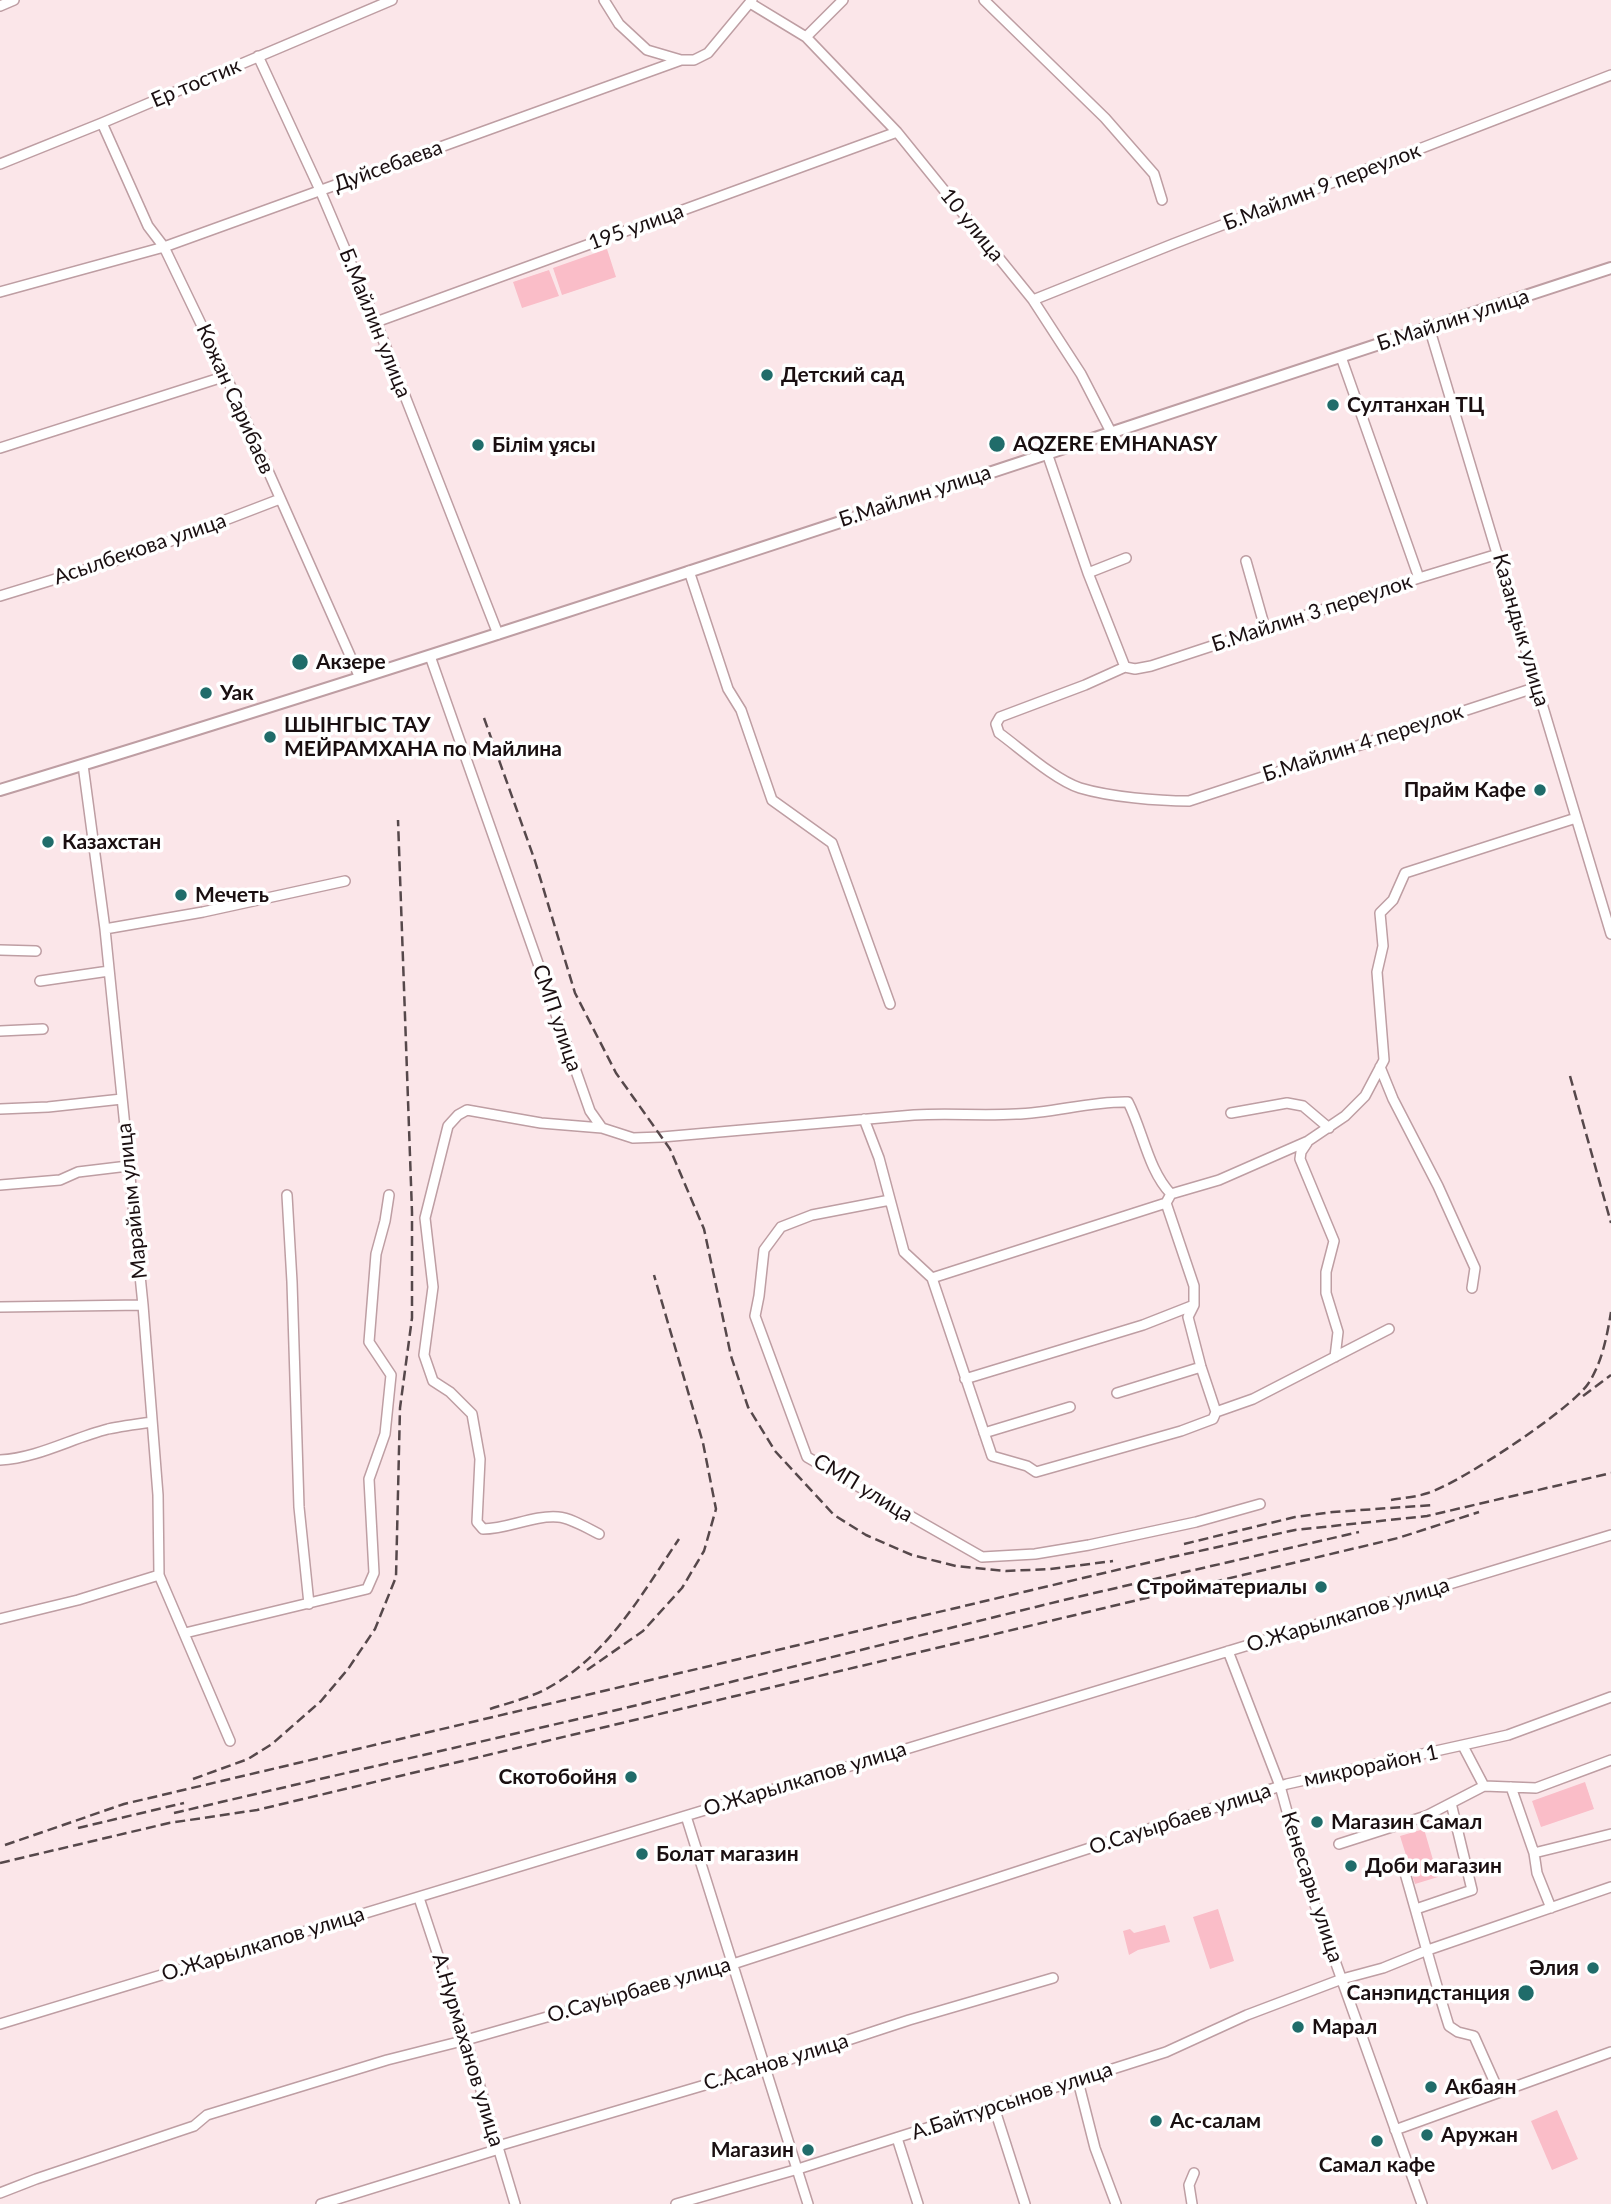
<!DOCTYPE html>
<meta charset="utf-8">
<style>
body{margin:0}
canvas{display:block;background:#fbe6e9}
</style>
<canvas width="1611" height="2204"></canvas>
<script>
const g = document.querySelector('canvas').getContext('2d');
g.lineJoin = 'round';
function fill(path, color) {
  g.fillStyle = color;
  g.fill(path, 'evenodd');
}
function trace(path, color, width, dash) {
  g.strokeStyle = color;
  g.lineWidth = width;
  g.lineCap = dash ? 'butt' : 'round';
  g.setLineDash(dash || []);
  g.stroke(path);
}
function write(font, color, halo, rows, align = 'center') {
  g.font = font + ' Lato,sans-serif';
  g.lineWidth = 7;
  g.setLineDash([]);
  g.textBaseline = 'middle';
  g.strokeStyle = halo;
  g.fillStyle = color;
  for (const [text, x, y, turn = 0] of rows) {
    g.save();
    g.translate(x, y);
    g.rotate((+turn || 0) * Math.PI / 180);
    g.textAlign = isNaN(turn) ? turn : align;
    if (halo) g.strokeText(text, 0, 0);
    g.fillText(text, 0, 0);
    g.restore();
  }
}
const green = new Path2D(`
 M607,249L616,277L562,295L553,268Z
 M549,270L559,296L522,308L513,282Z
 M1585,1782L1594,1809L1541,1827L1532,1801Z
 M1424,1829L1438,1877L1415,1884L1400,1836Z
 M1218,1909L1234,1961L1210,1969L1193,1917Z
 M1165,1925L1170,1942L1138,1950L1129,1955L1123,1931L1130,1929L1134,1933Z
 M1557,2110L1578,2159L1552,2170L1531,2121Z`);
const minor = new Path2D(`
 M604,0L619,24L647,50L681,60
 M984,0L1105,118L1154,174L1162,200
 M750,3L806,37L897,132L1033,300L1081,374L1112,434
 M0,6L14,0
 M806,37L843,0
 M258,56L320,190L376,322L498,634
 M102,123L148,226L164,247L226,376L360,678
 M0,164L102,123L392,0
 M0,292L164,247L681,60H694L708,53L752,0
 M1033,300L1173,244L1611,75
 M376,322L897,132
 M1429,327L1611,934
 M1341,357L1419,578
 M0,448L226,376
 M1047,453L1088,573L1125,667
 M1246,561L1265,628
 M689,571L728,689L741,710L772,800L832,843L890,1004
 M1088,573L1126,558
 M0,596L137,554L280,499
 M430,656L590,1111L602,1128L633,1138L662,1137L914,1115C949,1113 982,1116 1016,1114C1054,1113 1090,1101 1128,1102C1143,1131 1148,1170 1171,1194
 M1125,667L1085,685L1000,717L996,724L999,733C1021,749 1055,780 1080,788C1110,797 1158,801 1189,801L1537,687
 M1125,667L1135,669L1151,666L1419,578L1498,554
 M83,765L105,929L143,1305L158,1495L159,1575L230,1741
 M105,929L203,912L345,881
 M0,950L36,951
 M40,981L109,971
 M0,1031L43,1029
 M1380,1067L1393,1099L1438,1186L1475,1268L1472,1288
 M0,1109L48,1107L122,1099
 M1231,1113L1287,1103L1303,1106L1329,1128
 M864,1119L879,1158L904,1252L932,1278L992,1456L1027,1466L1036,1472L1181,1431L1213,1419L1216,1412L1201,1367L1188,1317L1194,1305V1286L1166,1203
 M1307,1143L1301,1152L1300,1159L1334,1241L1326,1272V1293L1338,1332L1335,1357
 M0,1185L60,1180L78,1172L128,1166
 M287,1195L292,1282L299,1507L309,1604
 M890,1200L812,1215L781,1227L764,1250L759,1296L755,1316L807,1457L982,1557L1035,1554L1089,1545L1196,1522L1260,1504
 M932,1278L1166,1203L1171,1194L1219,1180L1308,1141L1345,1116L1365,1096L1384,1060L1377,972L1383,946L1380,913L1393,900L1405,873L1576,818
 M0,1307L143,1305
 M965,1379L1143,1325L1194,1305
 M1117,1393L1201,1367
 M1216,1412L1253,1399L1389,1329
 M984,1433L1070,1407
 M0,1460C38,1458 72,1438 108,1429C122,1426 137,1424 152,1422
 M599,1534C587,1528 571,1518 558,1517C533,1515 508,1529 483,1529L477,1522L480,1459L472,1414L450,1392L433,1381L424,1355L433,1287L425,1218L448,1126L458,1115L467,1110L541,1123L602,1128
 M0,1619L78,1600L159,1575
 M185,1633L367,1589L374,1573L369,1479L385,1434L391,1375L369,1342L376,1254L385,1221L389,1195
 M1228,1651L1280,1786L1305,1877L1422,2204
 M1484,1786L1536,1788L1611,1760
 M1511,1787L1534,1853L1537,1873L1551,1908
 M686,1816L808,2204
 M1339,1844L1426,1816L1484,1786L1463,1746
 M1534,1853L1611,1834
 M1402,1863C1418,1917 1432,1972 1449,2026L1458,2032L1474,2036L1499,2092
 M419,1898L466,2040L515,2204
 M1416,1909L1472,1890L1451,1803
 M0,2024L1611,1535
 M1078,2081L1095,2148L1116,2204
 M994,2107L1025,2204
 M1395,2130L1611,2052
 M897,2138L918,2204
 M498,2146L766,2067L909,2020L1053,1978
 M0,2193L36,2179L194,2126L207,2115L387,2060L466,2040L733,1964L1287,1784L1508,1735L1611,1697
 M321,2204L499,2149
 M676,2204L798,2169L1166,2052L1247,2015L1342,1979L1383,1968L1425,1951L1611,1887
 M1192,2204L1189,2185L1194,2173`);
const tertiary = new Path2D(`
 M0,790C540,626 1074,443 1611,268`);
const rail = new Path2D(`
 M484,718L535,861L575,993L616,1073L670,1149L704,1229L731,1356L748,1407L775,1451L834,1515L866,1535L912,1555L956,1566L1006,1571L1050,1569L1113,1561
 M1570,1076L1611,1223
 M1583,1396L1611,1375
 M1391,1500C1403,1498 1416,1497 1428,1493C1460,1483 1570,1410 1588,1384C1602,1363 1607,1336 1611,1312
 M1184,1544L1295,1517L1333,1512L1433,1505
 M587,1670L643,1631L682,1588L704,1551L716,1509L703,1443L654,1275
 M490,1709C508,1703 529,1698 546,1689C608,1656 641,1595 679,1539
 M193,1779L248,1759L272,1744L321,1701L348,1669L375,1629L396,1577L400,1408L412,1318V1212L398,820
 M174,1813L621,1709L1064,1600L1359,1532
 M78,1828L184,1803
 M5,1845L124,1804L1172,1557L1295,1530L1427,1516L1611,1473
 M0,1863L169,1823L257,1810L1398,1538L1479,1512`);
const markers = [
 [767,375,7,"#206c6a"],
 [1333,405,7,"#206c6a"],
 [997,444,9,"#206c6a"],
 [478,445,7,"#206c6a"],
 [300,662,9,"#206c6a"],
 [206,693,7,"#206c6a"],
 [270,737,7,"#206c6a"],
 [1540,790,7,"#206c6a"],
 [48,842,7,"#206c6a"],
 [181,895,7,"#206c6a"],
 [1321,1587,7,"#206c6a"],
 [631,1777,7,"#206c6a"],
 [1317,1822,7,"#206c6a"],
 [642,1854,7,"#206c6a"],
 [1351,1866,7,"#206c6a"],
 [1593,1968,7,"#206c6a"],
 [1526,1993,9,"#206c6a"],
 [1298,2027,7,"#206c6a"],
 [1431,2087,7,"#206c6a"],
 [1156,2121,7,"#206c6a"],
 [1427,2135,7,"#206c6a"],
 [1377,2141,7,"#206c6a"],
 [808,2150,7,"#206c6a"]
];
const streetNames = [
 ["Ер тостик",196,83,-23],
 ["Дуйсебаева",388,166,-20],
 ["Б.Майлин 9 переулок",1322,187,-21],
 ["10 улица",972,225,51],
 ["195 улица",636,227,-20],
 ["Б.Майлин улица",1453,320,-18],
 ["Б.Майлин улица",375,323,68],
 ["Кожан Сарибаев",235,399,66],
 ["Б.Майлин улица",915,496,-18],
 ["Асылбекова улица",140,549,-19],
 ["Б.Майлин 3 переулок",1312,613,-18],
 ["Казандык улица",1521,630,74],
 ["Б.Майлин 4 переулок",1363,743,-18],
 ["СМП улица",557,1018,71],
 ["Марайым улица",132,1201,-96],
 ["СМП улица",863,1488,31],
 ["О.Жарылкапов улица",1348,1615,-17],
 ["микрорайон 1",1371,1766,-12],
 ["О.Жарылкапов улица",805,1779,-17],
 ["О.Сауырбаев улица",1180,1819,-18],
 ["Кенесары улица",1312,1887,72],
 ["О.Жарылкапов улица",263,1944,-17],
 ["О.Сауырбаев улица",639,1990,-16],
 ["А.Нурмаханов улица",468,2050,73],
 ["С.Асанов улица",776,2062,-17],
 ["А.Байтурсынов улица",1012,2101,-18]
];
const poiNames = [
 ["Детский сад",781,375],
 ["Султанхан ТЦ",1347,405],
 ["AQZERE EMHANASY",1013,444],
 ["Білім ұясы",492,445],
 ["Акзере",316,662],
 ["Уак",220,693],
 ["ШЫНГЫС ТАУ",284,725],
 ["МЕЙРАМХАНА по Майлина",284,749],
 ["Прайм Кафе",1526,790,"right"],
 ["Казахстан",62,842],
 ["Мечеть",195,895],
 ["Стройматериалы",1307,1587,"right"],
 ["Скотобойня",617,1777,"right"],
 ["Магазин Самал",1331,1822],
 ["Болат магазин",656,1854],
 ["Доби магазин",1365,1866],
 ["Әлия",1579,1968,"right"],
 ["Санэпидстанция",1510,1993,"right"],
 ["Марал",1312,2027],
 ["Акбаян",1445,2087],
 ["Ас-салам",1170,2121],
 ["Аружан",1441,2135],
 ["Магазин",794,2150,"right"],
 ["Самал кафе",1377,2165,"center"]
];
fill(green, '#fabdc8');
trace(minor, '#be9ea3', 12);
trace(tertiary, '#be9ea3', 14);
trace(minor, '#fff', 9);
trace(tertiary, '#fff', 10);
trace(rail, '#56484b', 2.5, [10, 5]);
for (const [x, y, r, color] of markers) {
  const dot = new Path2D();
  dot.arc(x, y, r, 0, 2 * Math.PI);
  g.fillStyle = color;
  g.fill(dot);
  trace(dot, '#fff', 2.5);
}
write('21px', '#1a0f11', '#fff', streetNames);
write('bold 21px', '#1a0f11', '#fff', poiNames, 'left');
</script>
